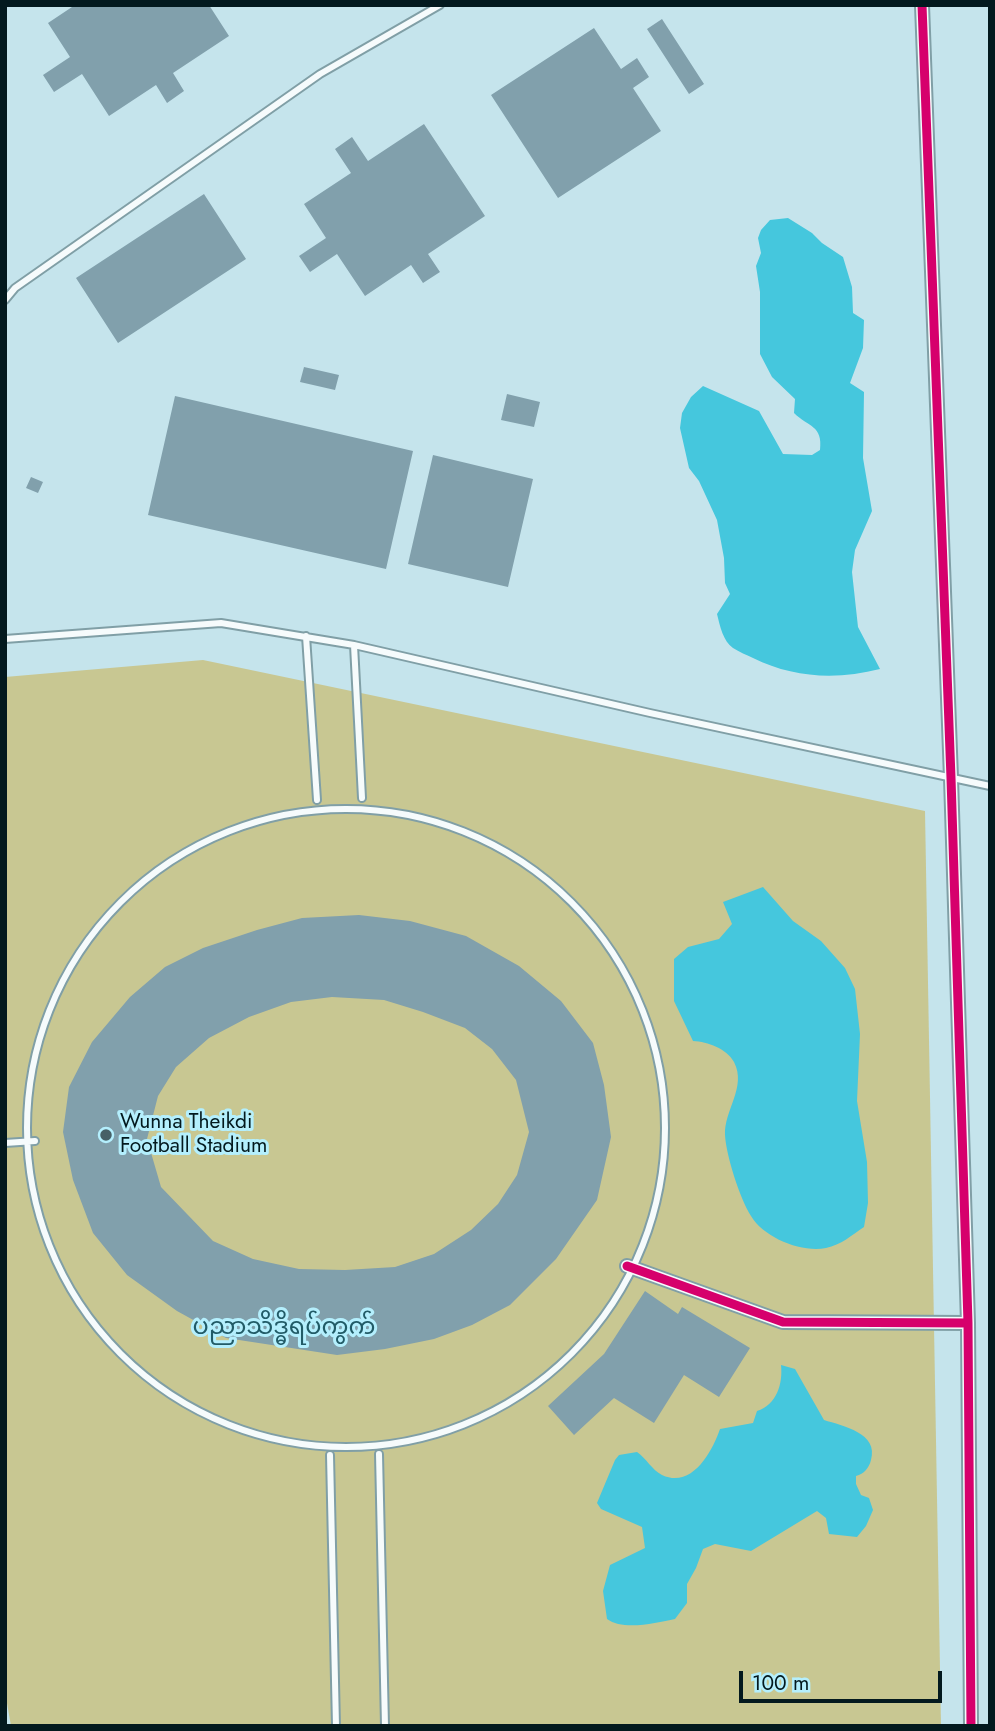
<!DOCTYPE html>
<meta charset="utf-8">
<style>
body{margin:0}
#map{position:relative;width:995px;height:1731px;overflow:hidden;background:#c5e4ec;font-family:Jost,sans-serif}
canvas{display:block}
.frame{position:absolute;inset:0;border:7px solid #03191e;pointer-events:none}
.scale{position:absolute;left:739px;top:1671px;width:203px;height:32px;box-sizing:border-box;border:4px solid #03191e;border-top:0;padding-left:9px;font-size:21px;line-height:24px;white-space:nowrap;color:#03191e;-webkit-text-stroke:5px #b4effd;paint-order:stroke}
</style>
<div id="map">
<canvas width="995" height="1731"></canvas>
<div class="frame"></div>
<div class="scale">100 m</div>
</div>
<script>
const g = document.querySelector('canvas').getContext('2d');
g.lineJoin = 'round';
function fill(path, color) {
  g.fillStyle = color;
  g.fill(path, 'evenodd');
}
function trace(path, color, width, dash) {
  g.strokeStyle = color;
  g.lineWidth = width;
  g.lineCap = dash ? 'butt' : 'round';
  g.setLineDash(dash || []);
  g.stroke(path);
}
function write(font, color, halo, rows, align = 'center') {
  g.font = font + ' Jost,"Noto Sans Myanmar",sans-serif';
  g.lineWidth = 6;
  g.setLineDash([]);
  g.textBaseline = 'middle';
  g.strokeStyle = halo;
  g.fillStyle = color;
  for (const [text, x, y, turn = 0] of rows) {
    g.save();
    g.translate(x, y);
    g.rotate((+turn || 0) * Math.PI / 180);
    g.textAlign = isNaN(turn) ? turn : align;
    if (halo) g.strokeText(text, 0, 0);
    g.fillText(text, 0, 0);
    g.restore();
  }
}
const green = new Path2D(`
 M203,660L925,811L941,1726H11L5,1692V677Z`);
const water = new Path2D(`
 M788,218L812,233L822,243L843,257L852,287L853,313L864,320L863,348L850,383L864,392L863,458L872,511L855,550L852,572L858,627L880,669C837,680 793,678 753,658C747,655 739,652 733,648C723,641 720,626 717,614L730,594L725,583L724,558L717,520L699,481L689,468L680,428L682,413L691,397L703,386L759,411L783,454L812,455L820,450C823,425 808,427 794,413L795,399L772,377L760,354V292L756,266L761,253L758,238L761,230L770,220Z
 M763,887L793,921L821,941L845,968L855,989L860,1034L857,1101L867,1162L868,1203L864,1227C852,1235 841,1245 826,1248C802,1253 764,1238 751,1216C740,1199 726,1155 725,1135C724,1110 747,1087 734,1062C726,1048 708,1042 693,1041L674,1001V959L688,947L719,939L732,924L723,902Z
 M781,1365L795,1369L824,1420C843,1426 879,1433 871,1460C869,1468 864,1474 856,1476V1484L861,1495L869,1498L873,1510L866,1526L857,1537L829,1534L826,1518L817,1511L751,1551L715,1544L703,1549L696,1568L687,1584V1603L675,1619C656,1623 623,1631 607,1619L603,1591L610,1565L645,1548L642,1527L601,1509L597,1503L615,1460L619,1455L637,1452C646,1458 652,1470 662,1475C692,1489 712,1452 720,1429L753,1423L757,1411C777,1405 783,1383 781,1365Z`);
const building = new Path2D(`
 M75,5H209L229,36L173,73L184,91L167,103L156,85L109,116L82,74L54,92L43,75L70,57L48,23Z
 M662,19L704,84L689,94L647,29Z
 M594,28L621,69L637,58L649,77L633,88L661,131L558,198L491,95Z
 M424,124L485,216L428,254L440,272L423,283L411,265L365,296L337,254L310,272L299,256L326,238L304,204L351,173L335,149L352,137L368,161Z
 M204,194L246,259L118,343L76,278Z
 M304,367L339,375L335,390L300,382Z
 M507,394L540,402L534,427L501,420Z
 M175,396L413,451L386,569L148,515Z
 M433,455L533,479L508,587L408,564Z
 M31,477L43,482L38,493L26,488Z
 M359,915L410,921L466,936L519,966L561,1001L593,1043L604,1085L611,1137L597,1200L556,1259L510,1305L472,1325L434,1339L385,1349L337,1355L226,1338L177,1311L127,1275L93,1233L73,1180L63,1132L69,1087L92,1042L130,997L165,967L203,948L257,930L302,918ZM332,997L384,1000L423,1012L465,1028L492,1049L516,1080L529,1132L517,1175L498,1204L471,1230L434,1254L395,1267L345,1270L299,1269L253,1259L213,1241L161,1187L147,1139L158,1096L176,1067L209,1038L249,1017L291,1002Z
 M645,1291L678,1314L682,1307L750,1348L719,1397L684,1375L654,1423L614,1398L574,1435L548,1406L604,1354Z`);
const lane = new Path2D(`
 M5,300L15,288L320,74L440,5
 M306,636L317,800
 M5,639L221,623L354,645L650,713L990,786
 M354,645L362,798
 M27 1128a319 319 0 1 1 638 0a319 319 0 1 1-638 0Z
 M5,1143L35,1141
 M379,1454L385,1726
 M330,1455L336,1726`);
const street = new Path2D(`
 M922,5L951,778L968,1323L971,1726
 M627,1266L783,1322L968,1323`);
const cycleway = new Path2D(`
 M922,5L951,778L968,1323L971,1726
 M627,1266L783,1322L968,1323`);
const markers = [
 [106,1135,7,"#476066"]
];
const poiNames = [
 ["Wunna Theikdi",120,1123],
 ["Football Stadium",120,1147]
];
const quarterNames = [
 ["ပညာသိဒ္ဓိရပ်ကွက်",284,1328]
];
fill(green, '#c8c792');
fill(water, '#45c7dd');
fill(building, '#81a0ac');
trace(lane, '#809fa6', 10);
trace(street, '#809fa6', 16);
trace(lane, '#f6fbfc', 6);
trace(street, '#f6fbfc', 12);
trace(cycleway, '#d6006c', 9);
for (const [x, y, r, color] of markers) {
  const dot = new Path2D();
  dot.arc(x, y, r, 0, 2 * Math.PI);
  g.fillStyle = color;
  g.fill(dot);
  trace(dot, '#b4effd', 2.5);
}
write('21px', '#03191e', '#b4effd', poiNames, 'left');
write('24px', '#215b67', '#b4effd', quarterNames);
</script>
